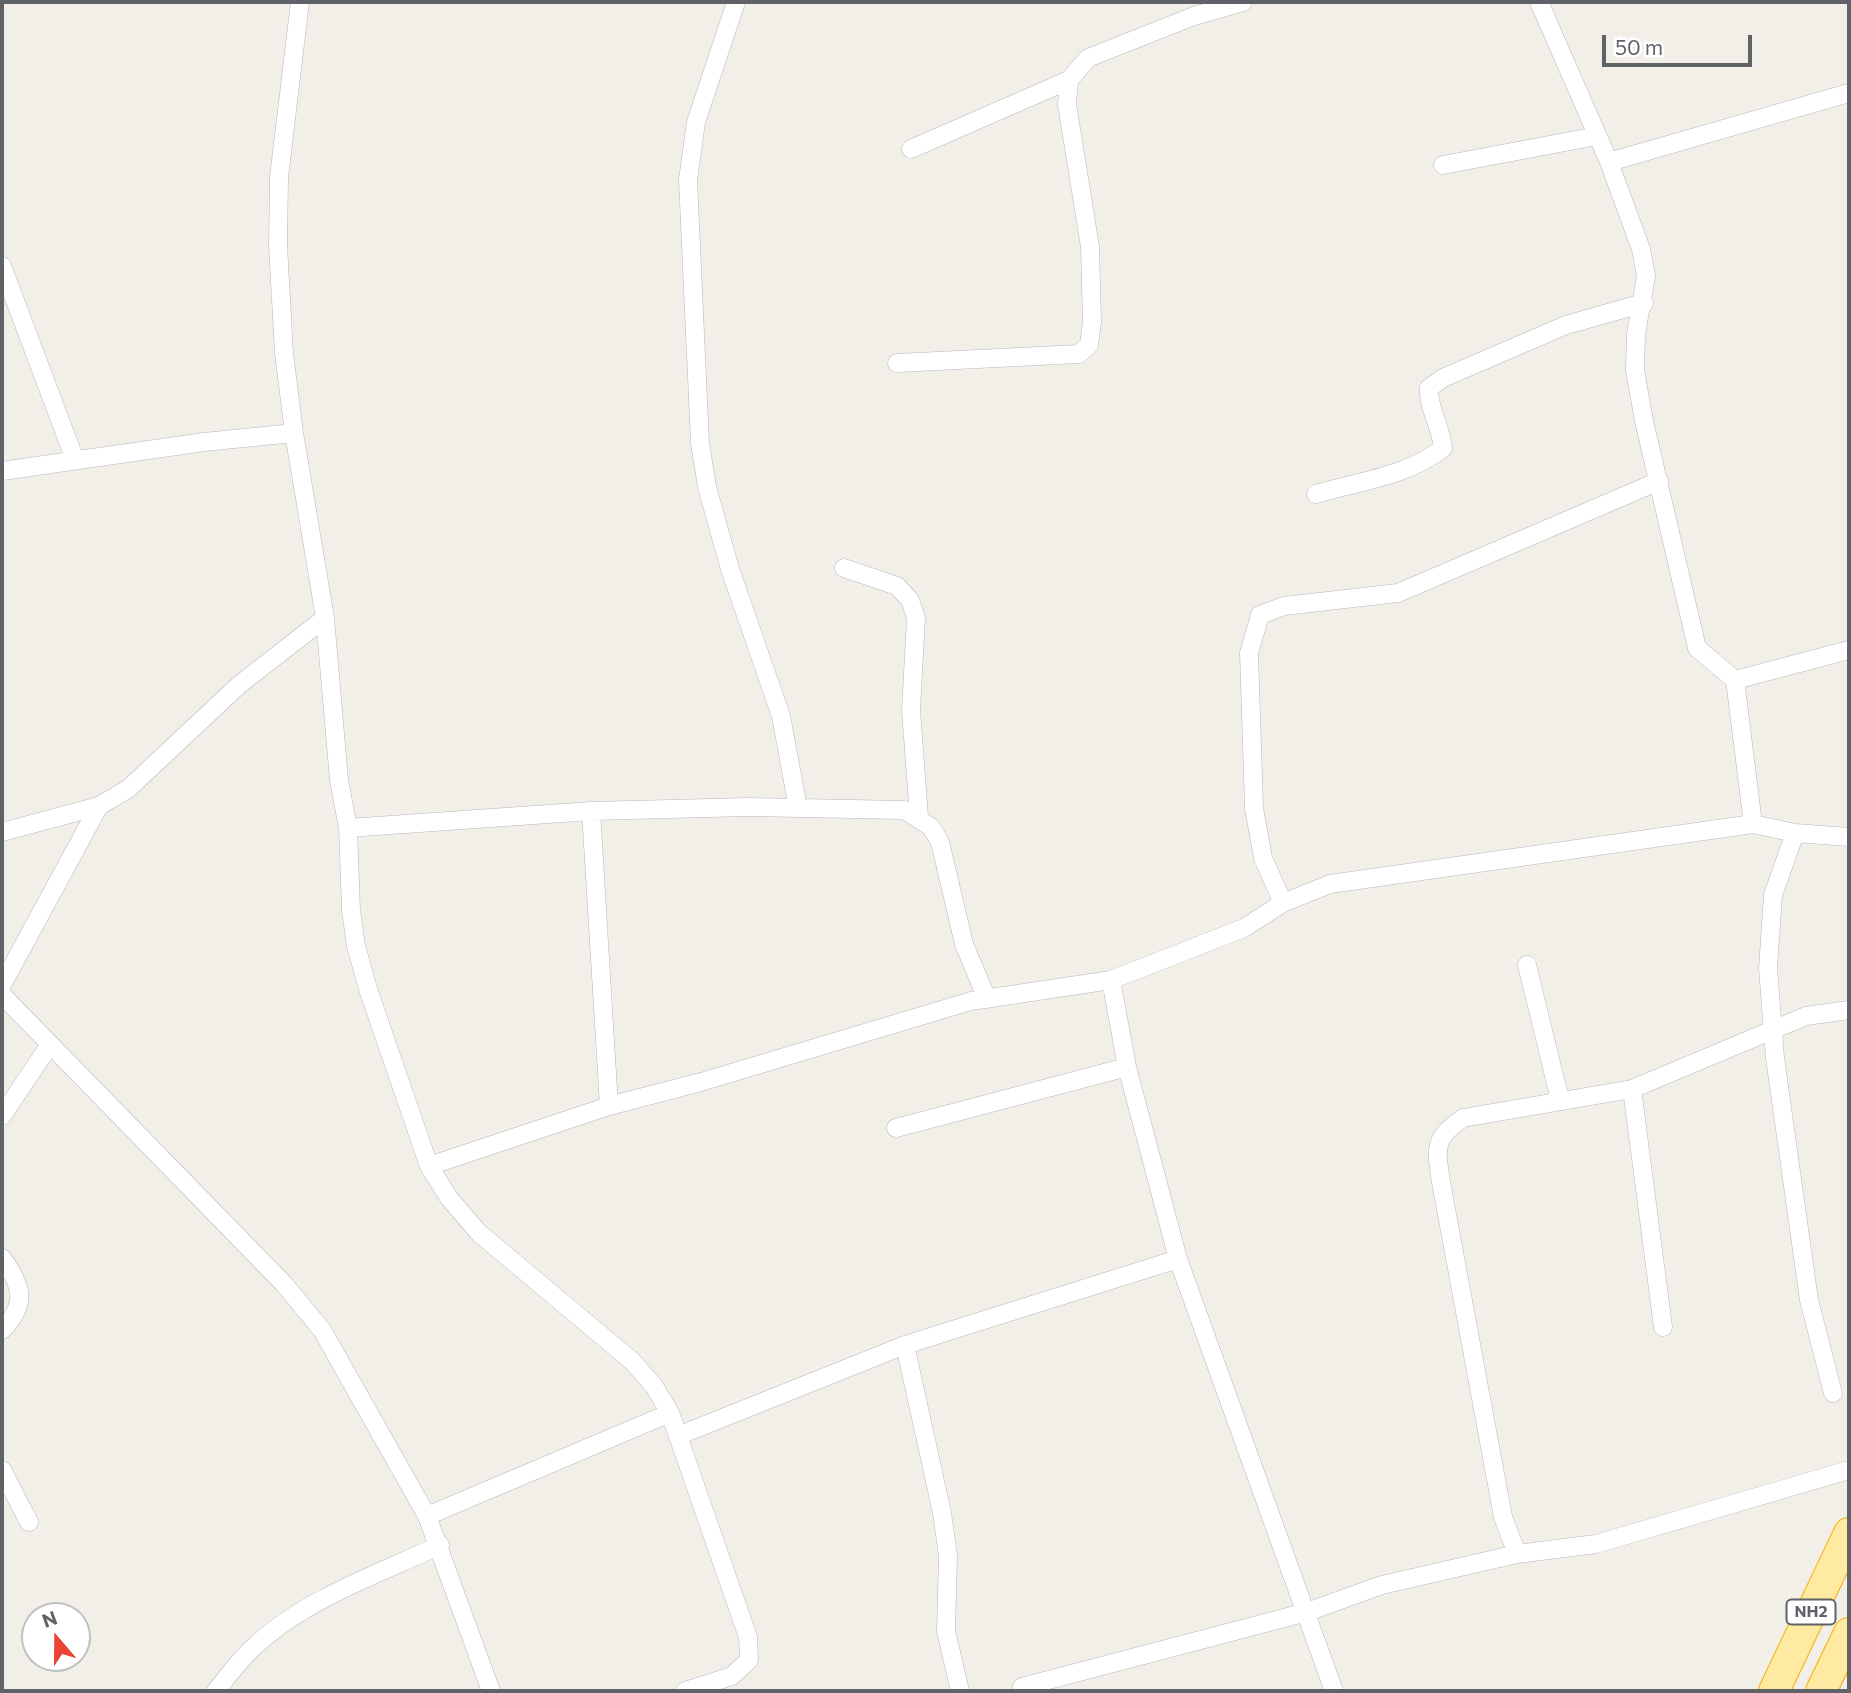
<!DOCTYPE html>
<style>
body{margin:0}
#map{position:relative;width:1851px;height:1693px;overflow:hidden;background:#f1efe8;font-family:Commissioner,sans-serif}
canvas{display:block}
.frame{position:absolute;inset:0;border:4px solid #5f6368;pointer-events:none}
.north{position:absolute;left:21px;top:1602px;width:70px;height:70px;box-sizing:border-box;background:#fff;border:2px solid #bfc1c3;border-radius:50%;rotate:340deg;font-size:19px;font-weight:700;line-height:28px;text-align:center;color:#5f6368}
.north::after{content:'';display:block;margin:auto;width:24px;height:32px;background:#ea4335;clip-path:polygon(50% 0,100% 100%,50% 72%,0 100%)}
.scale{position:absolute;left:1602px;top:35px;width:150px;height:32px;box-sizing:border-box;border:4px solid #5f6368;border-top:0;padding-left:9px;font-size:21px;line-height:24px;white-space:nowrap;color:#5f6368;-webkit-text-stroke:5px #fff;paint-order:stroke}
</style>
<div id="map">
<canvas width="1851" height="1693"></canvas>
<div class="frame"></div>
<div class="north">N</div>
<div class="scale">50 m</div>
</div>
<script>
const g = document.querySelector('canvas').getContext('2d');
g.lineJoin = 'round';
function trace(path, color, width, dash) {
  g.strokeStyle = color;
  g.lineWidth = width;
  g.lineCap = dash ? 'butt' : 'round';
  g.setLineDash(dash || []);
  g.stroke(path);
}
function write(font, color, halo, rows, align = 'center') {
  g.font = font + ' Commissioner,sans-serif';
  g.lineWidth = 5;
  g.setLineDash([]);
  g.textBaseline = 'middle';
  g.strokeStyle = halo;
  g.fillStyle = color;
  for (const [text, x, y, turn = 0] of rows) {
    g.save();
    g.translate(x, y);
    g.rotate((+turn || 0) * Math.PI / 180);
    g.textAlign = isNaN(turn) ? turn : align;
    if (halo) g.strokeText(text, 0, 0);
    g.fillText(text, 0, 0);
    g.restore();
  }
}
const minor = new Path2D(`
 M300,2L279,177L278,245L284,353L294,433L325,618L339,780L348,828L351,910L356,946L369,992L429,1166L449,1198L479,1233L632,1361L654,1386L670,1413L748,1637L749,1660L732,1676L685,1691
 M736,2L696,122L688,180L700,443L707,487L730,569L781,716L798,808
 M1539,2L1609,162L1641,249L1646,276L1636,334L1635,370L1644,421L1697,648L1735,680L1753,824
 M911,149L1069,80
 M1609,162L1849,93
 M1443,165L1597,136
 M2,266L75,460
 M897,363L1079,354L1089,345L1092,322L1090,247L1067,104L1069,80L1088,58L1194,16L1243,2
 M2,471L204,442L294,433
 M1316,494C1357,482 1410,475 1443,448C1441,426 1428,409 1429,388L1443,378L1566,325L1644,303
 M844,568L897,586L910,600L916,618L911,710L919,817
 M1735,680L1849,650
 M591,811L609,1106
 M348,828L591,811L749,807L904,810L931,827L940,842L964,944L987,999
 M2,832L99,806L128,789L239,685L325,618
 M1795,833L1773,895L1768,968L1775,1058L1809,1300L1833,1393
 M1283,903L1263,858L1254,808L1249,653L1260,615L1284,606L1398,593L1659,481
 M1527,965L1560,1100
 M1111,980L1127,1067L1178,1259L1334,1691
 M2,985L99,806
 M2,995L284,1284L322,1330L427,1516L491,1691
 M1632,1089L1663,1327
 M2,1116L49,1046
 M896,1128L1127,1067
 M429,1166L609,1106L701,1082L971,1001L1111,980L1244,928L1283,903L1330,884L1753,824L1795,833L1849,837
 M2,1258C22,1285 28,1304 2,1330
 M905,1345L942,1513L948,1556L946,1631L960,1691
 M680,1435L905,1345L1178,1259
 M2,1470L29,1522
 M427,1516L670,1413
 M1517,1554L1503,1517L1441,1182C1436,1148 1433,1139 1463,1118L1632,1089L1806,1016L1849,1010
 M1022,1687L1307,1612L1382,1585L1517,1554L1596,1544L1849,1470
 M216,1691C228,1676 240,1659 255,1646C305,1599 378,1574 440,1545`);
const trunk = new Path2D(`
 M1774,1691L1849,1533
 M1821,1691L1849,1633`);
const shields = [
 [1811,1612,49]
];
const shieldNames = [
 ["NH2",1811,1612]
];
trace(minor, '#b5b8bc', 19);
trace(trunk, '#f9ab00', 32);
trace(minor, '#fff', 18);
trace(trunk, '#feeaa1', 30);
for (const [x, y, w] of shields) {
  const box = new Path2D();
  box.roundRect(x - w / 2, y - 12.5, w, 25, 5);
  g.fillStyle = '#fff';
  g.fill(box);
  trace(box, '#5f6368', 2);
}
write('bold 16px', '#5f6368', null, shieldNames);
</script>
